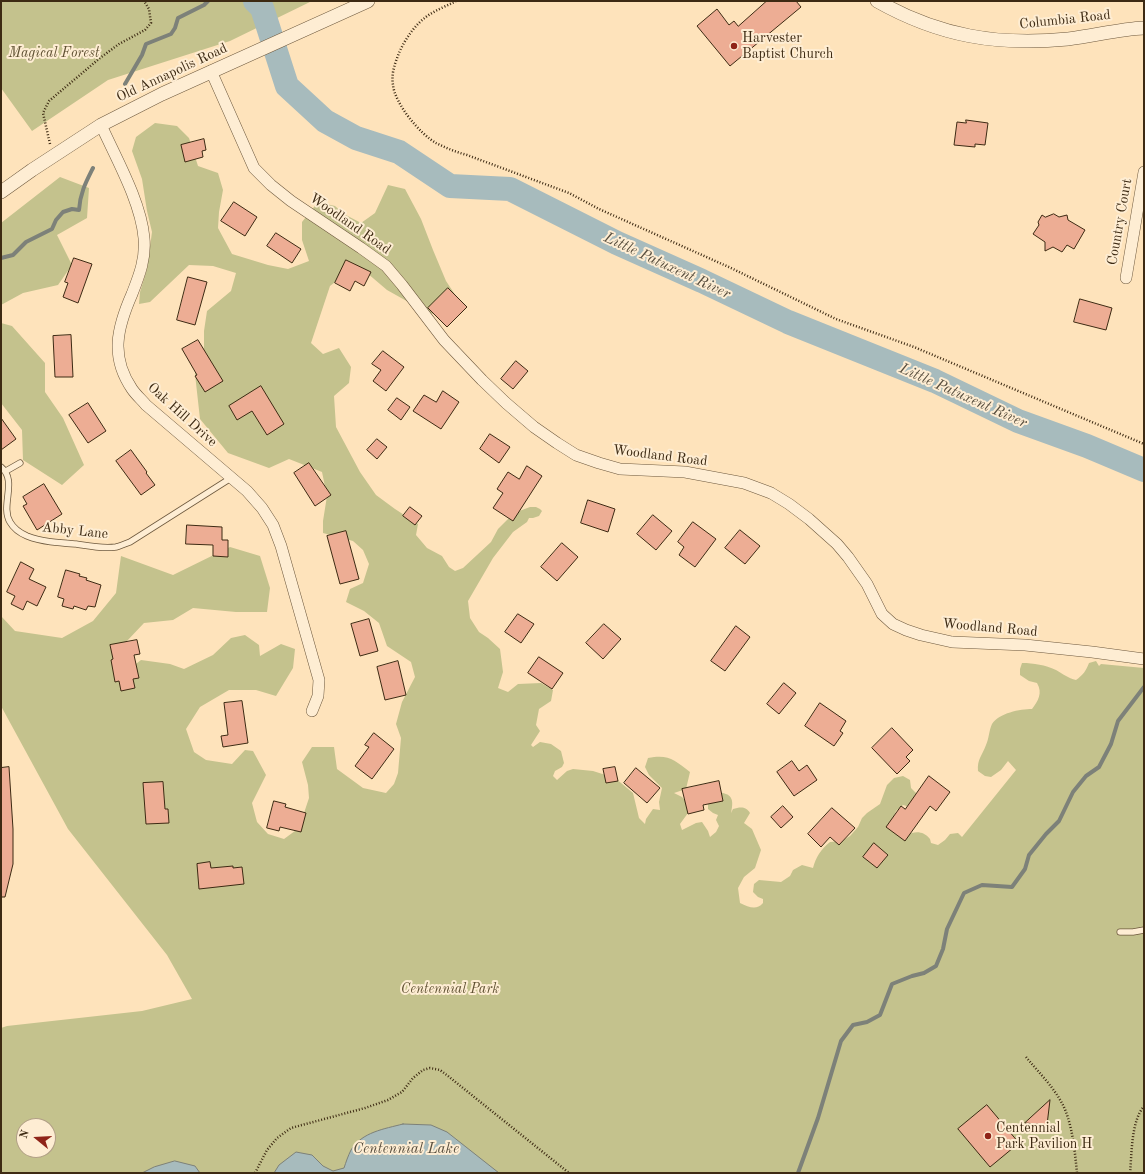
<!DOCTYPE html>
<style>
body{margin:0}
#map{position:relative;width:1145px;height:1174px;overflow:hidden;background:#fee3bb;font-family:"Old Standard TT",serif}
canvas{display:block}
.frame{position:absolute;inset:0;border:2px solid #3d2a13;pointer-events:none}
.north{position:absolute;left:16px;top:1118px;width:40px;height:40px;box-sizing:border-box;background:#feedd3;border:1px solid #b19f86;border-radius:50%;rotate:288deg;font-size:11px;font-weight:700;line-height:16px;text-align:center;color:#3d2a13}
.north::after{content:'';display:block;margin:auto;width:14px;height:18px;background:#8f2418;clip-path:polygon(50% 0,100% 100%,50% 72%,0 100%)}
</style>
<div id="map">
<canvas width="1145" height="1174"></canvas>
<div class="frame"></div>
<div class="north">N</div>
</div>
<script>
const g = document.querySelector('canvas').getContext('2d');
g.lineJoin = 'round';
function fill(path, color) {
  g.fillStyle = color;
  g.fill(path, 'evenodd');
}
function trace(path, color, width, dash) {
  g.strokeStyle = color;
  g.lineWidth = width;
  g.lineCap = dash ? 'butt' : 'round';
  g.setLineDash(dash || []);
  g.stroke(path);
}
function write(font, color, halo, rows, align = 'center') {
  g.font = font + ' "Old Standard TT",serif';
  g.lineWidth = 4;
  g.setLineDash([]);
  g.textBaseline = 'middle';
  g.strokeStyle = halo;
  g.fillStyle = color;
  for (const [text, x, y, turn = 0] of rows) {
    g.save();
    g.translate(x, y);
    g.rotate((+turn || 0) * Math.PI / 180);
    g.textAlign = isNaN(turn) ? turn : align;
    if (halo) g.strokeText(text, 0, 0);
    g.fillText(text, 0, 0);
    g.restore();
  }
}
const green = new Path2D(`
 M1,1H312L230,41L108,80L32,131L1,88Z
 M155,123L177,126L189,138L198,166L218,173L223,190L219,212L218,228L232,254L268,265L288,269L309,261L302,240V222L318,202L335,206L344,214L361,223L375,213L388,185L405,189L421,219L433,250L446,281L456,296L449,316L428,313L387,290L367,273L350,270L330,286L311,343L323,354L339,348L351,367L349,383L334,396L336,427L360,472L376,495L395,509L418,524L416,535L427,548L442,556L449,567L455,571L463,568L491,542L498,529L514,513L530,507H536L540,509L542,511L539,516L533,518H529L527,522L513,532L493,558L468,601L470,618L479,632L488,638L500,649L503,672L498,688L508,692L518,684L541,683L553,690L551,701L539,709L536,725L540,731L531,745L533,747L540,742L551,744L561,751L564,763L562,767L555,771L553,776L557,780L567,771L573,769L593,771L615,778L633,793L639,818L645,824L646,819L653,809L660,810L659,802L662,788L649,775L645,767L648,758C669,754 674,760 690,772L686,789L674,793L682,797L689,805L688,813L680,824L682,830L696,823L702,822L708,831L710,837L716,832L719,826L716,820L718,815L713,813L708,809V799L714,792C730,793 735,796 731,813L733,809C740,807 746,806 750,813L744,823L752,829L761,850L755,868L744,877L738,888L740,903C749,907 756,911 763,903V899L758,897L753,892L754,884L759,880L781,882L790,876L793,870L802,865L813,868C816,857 821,849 830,842L842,841L850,836L858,827L862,818L867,813L880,804L887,785L894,778L903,776L910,780L911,788L917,794L910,807L903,805L896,811L893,819L906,835C916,831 923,831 930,839L931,843L938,845L945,840L950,834L958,833L962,837L1016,770L1008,761L1001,770L991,777L985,776L978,771C977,759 982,756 986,745C989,739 989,730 992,724C999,713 1020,709 1032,709C1038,701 1043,693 1037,683L1029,681L1020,675V669L1022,663C1034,663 1045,665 1056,670C1063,674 1068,678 1076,680C1083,675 1086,671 1089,663L1096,661L1099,666L1101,664L1144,668V1173H1V1028L7,1026L142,1011L192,999L167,955L68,829L1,706V616L15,631L62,638L93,621L116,593L121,556L173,575L230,547L260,556L270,588L267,612H236L193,608L173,620L144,623L126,642L128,670L141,660L170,664L184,669L213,655L231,638L245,635L259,645L260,656L281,644L295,649L293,668L276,696L256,690H229L200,707L186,729L194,752L206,760L232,764L245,750L253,751L266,775L252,803L257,822L268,834L284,839L299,828L309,798L308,785L302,762L312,747H334L337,769L363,788L386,793L394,784L398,773L401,738L396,724L402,702L415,677L411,662L387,646L379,623L364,611L346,602L350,589L363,583L369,564L363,550L353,541L323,533V521L327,496L322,472L289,459L269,468L228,453L200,419L195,374L204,347V331L207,311L231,291L236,273L213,266L189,265L150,302L139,304L140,292L147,269L152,232L147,211L142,179L132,151L136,137ZM24,1126H48V1150H24Z
 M60,177L89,188L87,218L57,235L72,265L58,285L23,293L1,305V223Z
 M1,323L12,326L45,363V392L63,418L84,465L62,485L23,460L22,430L1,403Z`);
const water = new Path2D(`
 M403,1124L431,1125L447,1132L499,1173H274L279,1165L296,1152L312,1155L323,1166L333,1171L344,1168C346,1162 348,1156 351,1150C362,1132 384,1129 403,1124Z
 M175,1161L195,1166L200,1173H142L154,1167Z`);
const stream = new Path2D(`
 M125,84L142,55L146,44L171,34L175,28L178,18L204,5L208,1
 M1,258L13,255L26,242L52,229L56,220L63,212L72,209L79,210C80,193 86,182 93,168
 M798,1173L818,1118L841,1041L853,1025L867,1022L880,1015L892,984L912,976L924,973L936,966L943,949L947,929L964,893L982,885L1012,887L1025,869L1029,855L1046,834L1059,821L1073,792L1086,776L1099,767L1111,744L1118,721L1144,687`);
const river = new Path2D(`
 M255,1L262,8L287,86L325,121L356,138L399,152L450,186L510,189L617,243L702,281L788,322L935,381L1018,421L1087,446L1144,470`);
const building = new Path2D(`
 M767,1H796L801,7L730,66L697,26L717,9L729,25L734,21L738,26Z
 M966,120L988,123L985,145L975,144V147L954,145L957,122L966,123Z
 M204,139L206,150L202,151L203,157L185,162L181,145Z
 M234,202L257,217L245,236L221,221Z
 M1054,214L1059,217L1067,215L1068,220L1085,230L1074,249L1067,245L1062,252L1053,247L1045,251V242L1033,234L1039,225L1038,222L1042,215L1045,217Z
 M276,233L301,249L292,263L267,246Z
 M74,258L92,264L78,303L63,297L68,283L65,282Z
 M346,260L371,272L364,286L355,281L350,291L335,283Z
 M188,277L207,282L195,325L177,320Z
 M448,288L467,307L447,327L428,308Z
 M1080,299L1112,308L1106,330L1074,322Z
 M71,335L73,377H55L53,336Z
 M198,340L223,381L205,392L195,376L197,375L182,349Z
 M383,351L404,367L386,391L373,381L381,370L372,364Z
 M516,361L528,371L513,389L501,379Z
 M261,386L284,424L267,435L252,411L237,420L229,406Z
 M443,391L459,402L441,429L413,411L424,395L436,402Z
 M397,398L410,407L401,420L388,410Z
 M88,403L106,431L88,443L69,415Z
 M1,418L16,439L1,450Z
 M490,434L510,447L499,463L480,449Z
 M377,439L387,447L377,459L367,450Z
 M131,450L147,472L146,473L155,485L141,495L116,461Z
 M309,463L331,495L315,506L294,473Z
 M527,466L542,476L513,521L493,508L503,493L497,489L508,472L519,479Z
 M44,484L62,514L37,530L23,506L27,504L23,497Z
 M588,500L615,509L608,532L581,523Z
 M410,507L422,516L415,525L403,516Z
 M653,515L672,531L656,550L637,534Z
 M693,522L716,539L695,567L679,555L684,547L678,542Z
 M187,525L222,527V540H228V557L213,556V545L186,544Z
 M740,530L760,546L745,564L725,548Z
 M346,531L359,579L340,584L327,536Z
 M562,543L578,557L557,581L541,567Z
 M21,562L34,569L29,579L46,587L37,606L27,601L23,610L11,604L15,596L7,592Z
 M66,570L80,574L79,576L87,578L86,580L101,585L95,607L88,606L86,610L74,606L73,609L62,606L64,599L58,597Z
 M518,614L534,624L521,643L505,632Z
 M369,619L378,651L360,656L351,624Z
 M604,624L621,639L603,659L586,643Z
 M736,626L750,637L725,671L711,661Z
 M137,640L140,654L134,655L139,678L133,679L135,688L121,691L119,681L115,682L111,660L113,659L110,645Z
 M539,657L563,673L552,689L528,673Z
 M398,661L406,695L385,700L377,667Z
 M784,683L796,693L779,714L767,704Z
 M242,701L248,743L223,747L221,736L228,735L224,703Z
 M820,703L846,721L840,731L843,733L834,746L805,726Z
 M892,728L913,750L906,757L910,761L897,774L872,748Z
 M374,733L394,749L372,779L355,766L369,747L365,745Z
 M792,761L799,771L807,765L817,780L794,796L777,772Z
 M9,767L13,829V864L5,897H1V768Z
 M615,767L618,781L606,783L603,769Z
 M636,768L660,788L647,803L624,783Z
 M929,776L950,792L936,811L930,806L905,841L886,827L901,806L905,809Z
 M719,781L723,801L703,805L704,810L688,814L682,789Z
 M163,782L165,809H168L169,823L146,824L143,783Z
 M274,801L286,804L285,807L306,813L301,832L280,827L279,831L267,828Z
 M783,806L793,817L781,828L771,817Z
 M832,808L855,828L839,845L830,837L821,847L808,834Z
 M874,843L888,855L877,868L863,857Z
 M210,862L211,868L233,866V868L242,867L244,884L199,889L197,864Z
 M1050,1100L1047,1125L1025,1123Z
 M987,1105L1019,1143L990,1167L958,1129Z`);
const path = new Path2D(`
 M456,1C447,6 435,10 426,17C415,25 405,39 399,53C395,63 391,74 393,85C395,104 420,134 436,143C446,148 456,152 467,155L569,193L599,209L731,268L836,319L914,347L1144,444
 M50,144L43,113L49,101L100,58L119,44L145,30L151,23L149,9L144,1
 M1026,1057C1040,1074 1058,1091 1066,1112C1073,1131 1075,1153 1077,1173
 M255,1173L267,1150L277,1138L291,1128L365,1108L388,1100L402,1092L413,1078L423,1070L430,1068L440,1070L448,1076L569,1173
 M1130,1173C1132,1152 1131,1122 1144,1106`);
const service = new Path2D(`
 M1,467C18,481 0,505 10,522C14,529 20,533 27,536C42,542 60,543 76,544C89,546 102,549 116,547C120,546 125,544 130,542L231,478
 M6,471L20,463
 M1120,932H1133L1144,930`);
const minor = new Path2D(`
 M211,71L254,168L271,185L291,201L361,248L386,266L402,285L444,340L482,380L506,403L534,427L557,443L576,455L599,463L620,469L685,472L744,483L771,493L789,504L809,519L837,544L848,557L867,584L882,614L893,624L906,630L921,635L952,642L1025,645L1092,652L1144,659
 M101,125C116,158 141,202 144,238C146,259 139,276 132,294C117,328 110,357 132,389C136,395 142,400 146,405L247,491L262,508L273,525L281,546L319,680L318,696L312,711
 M1126,278L1144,172`);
const tertiary = new Path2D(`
 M877,1C939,36 997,46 1068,39C1094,36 1119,29 1144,28
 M1,192L32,170L101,125L162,94L368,1`);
const markers = [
 [734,46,4,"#8f2418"],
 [988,1136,4,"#8f2418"]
];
const streetNames = [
 ["Columbia Road",1065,20,-6],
 ["Old Annapolis Road",172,73,-25],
 ["Country Court",1120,222,-80],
 ["Woodland Road",350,224,35],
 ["Oak Hill Drive",182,415,42],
 ["Woodland Road",660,456,7],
 ["Abby Lane",75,531,6],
 ["Woodland Road",990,628,5]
];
const poiNames = [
 ["Harvester",742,38],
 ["Baptist Church",742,54],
 ["Centennial",996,1128],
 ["Park Pavilion H",996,1144]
];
const parkNames = [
 ["Magical Forest",54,53],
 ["Centennial Park",450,989]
];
const waterNames = [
 ["Little Patuxent River",667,266,25],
 ["Little Patuxent River",963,396,24],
 ["Centennial Lake",406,1149]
];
fill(green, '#c4c28d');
fill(water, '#a7bbbd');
trace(water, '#7d8179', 1);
trace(stream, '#7d8179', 4);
trace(river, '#a7bbbd', 24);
fill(building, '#edad94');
trace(building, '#3d2a13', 1);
trace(service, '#6d583d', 7);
trace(minor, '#6d583d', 12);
trace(tertiary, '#6d583d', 14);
trace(path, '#3d2a13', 2.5, [1, 2]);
trace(service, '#feedd3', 5.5);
trace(minor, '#feedd3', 11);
trace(tertiary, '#feedd3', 13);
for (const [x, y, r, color] of markers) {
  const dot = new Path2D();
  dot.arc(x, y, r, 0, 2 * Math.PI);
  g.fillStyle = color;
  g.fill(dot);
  trace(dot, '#feedd3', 1.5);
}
write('14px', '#3d2a13', '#feedd3', streetNames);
write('14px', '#3d2a13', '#feedd3', poiNames, 'left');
write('italic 14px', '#5f5032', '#feedd3', parkNames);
write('italic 15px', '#584e3e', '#feedd3', waterNames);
</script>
